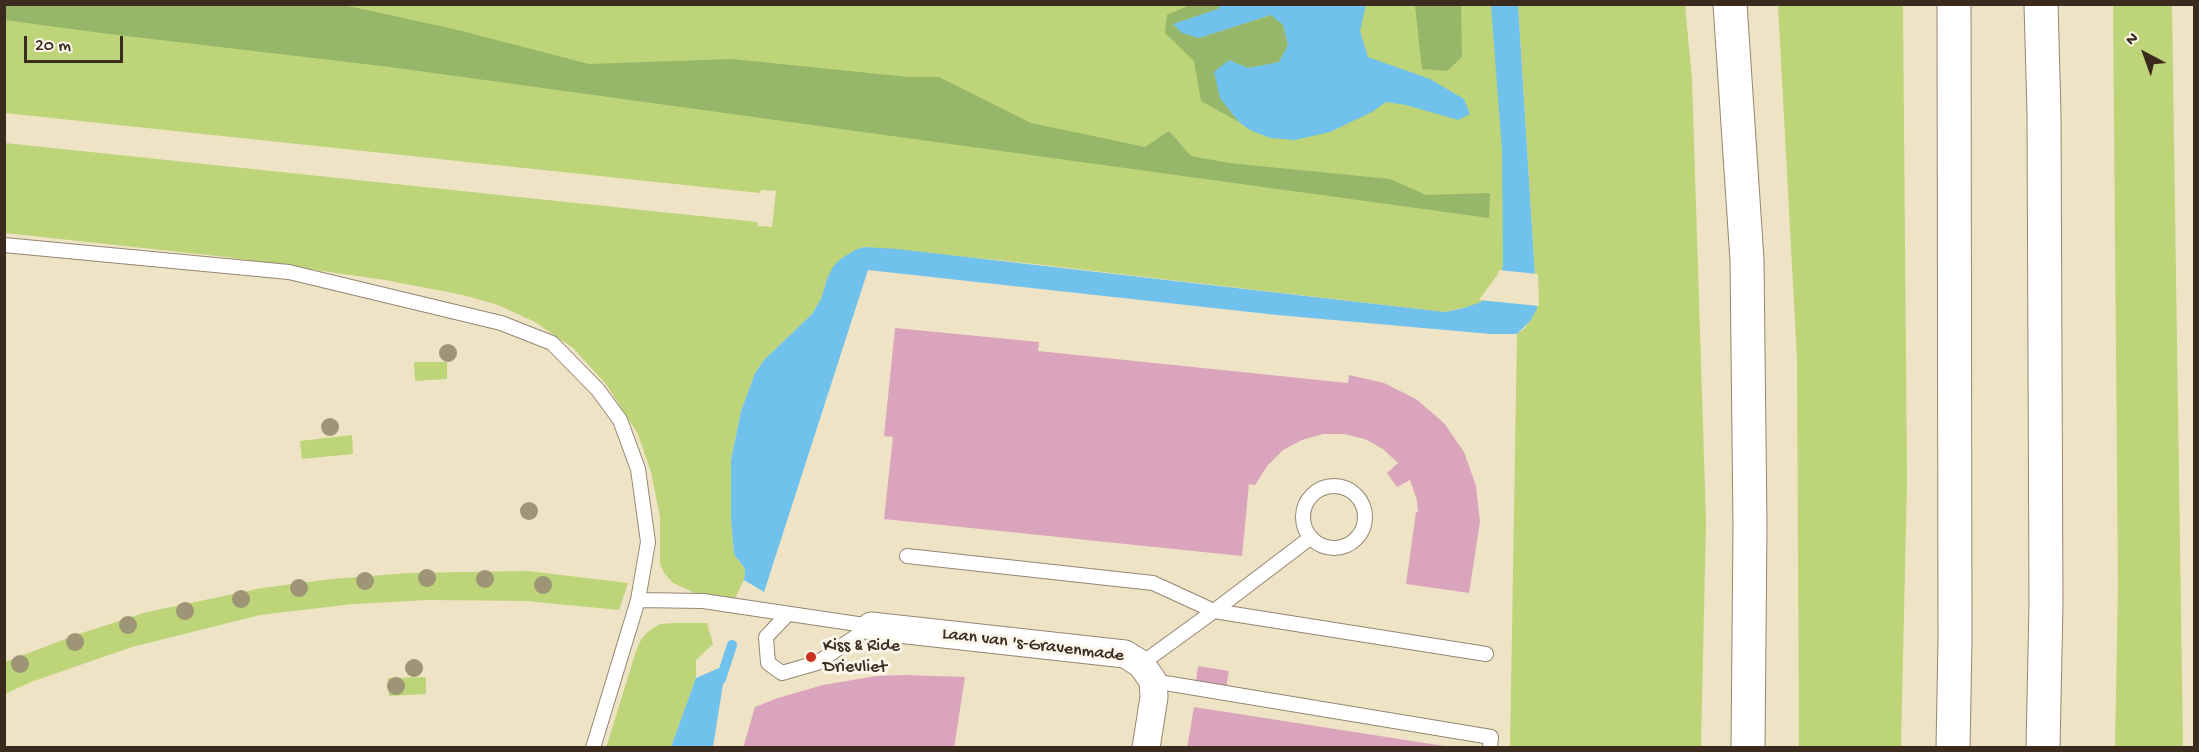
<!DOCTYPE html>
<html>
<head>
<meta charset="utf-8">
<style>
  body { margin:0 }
  #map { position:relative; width:2199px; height:752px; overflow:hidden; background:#efe3c5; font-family:"Gochi Hand",sans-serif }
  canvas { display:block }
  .frame { position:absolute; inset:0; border:6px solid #3b2a1e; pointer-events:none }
  .north { position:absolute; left:2115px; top:24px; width:60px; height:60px; -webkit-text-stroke:4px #fbf7ec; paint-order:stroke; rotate:319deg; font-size:16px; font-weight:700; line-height:24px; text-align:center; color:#3b2a1e }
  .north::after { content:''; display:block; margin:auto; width:21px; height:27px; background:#3b2a1e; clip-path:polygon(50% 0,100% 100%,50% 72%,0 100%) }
  .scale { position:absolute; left:24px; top:36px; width:99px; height:27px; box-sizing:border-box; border:3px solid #3b2a1e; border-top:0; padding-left:8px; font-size:18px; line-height:21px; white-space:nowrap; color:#3b2a1e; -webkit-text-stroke:4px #fbf7ec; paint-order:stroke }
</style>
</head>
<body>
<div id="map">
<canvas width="2199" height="752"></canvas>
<div class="frame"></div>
<div class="north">N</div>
<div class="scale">20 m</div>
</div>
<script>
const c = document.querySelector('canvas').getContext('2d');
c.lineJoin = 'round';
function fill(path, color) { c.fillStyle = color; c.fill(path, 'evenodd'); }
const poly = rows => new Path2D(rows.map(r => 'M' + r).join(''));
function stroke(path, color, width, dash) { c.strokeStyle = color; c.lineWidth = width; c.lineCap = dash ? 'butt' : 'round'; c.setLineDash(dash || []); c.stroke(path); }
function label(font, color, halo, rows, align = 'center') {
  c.font = font + ' "Gochi Hand",sans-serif'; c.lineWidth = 6; c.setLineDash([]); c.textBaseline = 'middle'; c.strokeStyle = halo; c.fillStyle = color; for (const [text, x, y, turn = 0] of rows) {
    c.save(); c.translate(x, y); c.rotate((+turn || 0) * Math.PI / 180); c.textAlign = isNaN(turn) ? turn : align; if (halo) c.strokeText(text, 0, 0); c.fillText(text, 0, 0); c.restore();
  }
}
fill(poly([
  [5,5,1503,5,1503,263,1501,275,1481,303,1464,308,1445,312,1017,262,864,247,827,279,821,299,812,314,764,360,755,373,741,411,731,460,731,520,734,554,745,570,744,580,735,598,699,595,673,583,664,573,660,564,660,517,651,472,638,434,606,384,573,348,535,322,498,305,463,295,385,280,226,257,5,233,5,143,757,222,758,226,772,227,776,191,761,190,760,193,5,113],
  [1518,5,1685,5,1692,79,1706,521,1701,747,1510,748,1517,334,1525,328,1537,308],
  [1778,5,1903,5,1907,481,1901,747,1799,747,1797,359],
  [2113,5,2172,5,2183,747,2115,747,2118,584],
  [414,362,447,362,447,379,415,381],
  [352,435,353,454,302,459,300,441],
  [528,571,628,583,619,610,526,601,428,600,353,604,260,615,132,647,31,682,5,694,5,662,79,634,147,612,262,588,332,579,409,573],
  [674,623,707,623,713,644,696,660,696,678,671,747,606,748,637,648,642,638,650,630,660,624],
  [426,677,426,694,389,696,388,678]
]), '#bdd479');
fill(poly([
  [5,4,343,5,454,29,589,64,732,59,908,77,939,77,1031,123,1145,147,1169,131,1191,156,1229,163,1390,179,1426,195,1490,193,1489,218,390,67,101,33,5,20],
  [1190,5,1220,5,1218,9,1173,24,1199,38,1272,15,1283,25,1288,45,1279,62,1248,68,1229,60,1220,98,1239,122,1201,101,1194,61,1165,33,1167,15],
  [1415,5,1461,5,1462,57,1447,71,1422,69]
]), '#96b669');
fill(poly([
  [1220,5,1366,5,1360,31,1368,57,1430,79,1464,99,1470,114,1458,120,1406,105,1386,102,1372,112,1330,132,1295,140,1270,138,1250,130,1239,122,1220,98,1214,72,1229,60,1248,68,1279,62,1288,45,1283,25,1271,15,1199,38,1182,33,1173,24,1218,9],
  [1491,5,1518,5,1537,308,1531,320,1517,334,1491,334,1277,315,868,270,764,592,744,580,745,569,734,554,731,520,731,460,741,411,755,373,764,360,812,314,821,299,827,279,833,267,839,260,855,250,864,247,897,249,1445,312,1464,308,1481,302,1501,275,1503,263,1502,150],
  [726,665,713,747,671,747,696,678]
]), '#70c1eb');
fill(poly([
  [1499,270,1538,274,1539,306,1479,300,1498,274]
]), '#efe3c5');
stroke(poly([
  [721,679,732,645]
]), '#70c1eb', 10);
fill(poly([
  [895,328,1039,342,1038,351,1348,383,1349,375,1384,383,1416,399,1444,423,1464,452,1476,486,1480,522,1469,593,1406,584,1416,512,1418,512,1417,500,1410,480,1397,487,1387,473,1398,463,1383,449,1365,439,1344,434,1323,434,1302,440,1283,450,1268,465,1255,485,1249,484,1242,556,884,519,893,437,884,436],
  [1198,666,1229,671,1226,687,1196,682],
  [905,675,965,677,954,748,743,748,755,707,778,698,823,685,876,676],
  [1194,707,1444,746,1444,748,1187,748]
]), '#daa4bc');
const service = poly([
  [4,245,289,272,501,323,552,343,598,390,620,420,638,469,648,542,638,600,593,748],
  '1303 517a31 31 0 1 1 62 0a31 31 0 1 1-62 0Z',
  [907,556,1153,583,1214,611,1486,654],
  [638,600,703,601,871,626],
  [787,615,766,637,768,663,782,673,817,663,871,626],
  [1141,664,1214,611,1310,538],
  [1153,681,1491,737,1490,748]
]);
const minor = poly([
  [871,626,1125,654,1141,664,1153,681,1154,697,1146,748]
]);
const motorway = poly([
  [1730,4,1747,260,1750,526,1748,748],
  [2041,4,2044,114,2046,604,2043,748],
  [1953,748,1955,640,1954,4]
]);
stroke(service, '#958672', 16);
stroke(minor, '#958672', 29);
stroke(motorway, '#958672', 35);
stroke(service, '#fff', 14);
stroke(minor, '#fff', 27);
stroke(motorway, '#fff', 33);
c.fillStyle = '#9e9476';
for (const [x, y] of [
  [448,353],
  [330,427],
  [529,511],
  [427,578],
  [485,579],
  [365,581],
  [543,585],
  [299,588],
  [241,599],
  [185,611],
  [128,625],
  [75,642],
  [20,664],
  [414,668],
  [396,686]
]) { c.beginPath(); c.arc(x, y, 9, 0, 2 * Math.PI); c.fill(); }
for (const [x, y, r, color] of [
  [811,657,6,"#c8321e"]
]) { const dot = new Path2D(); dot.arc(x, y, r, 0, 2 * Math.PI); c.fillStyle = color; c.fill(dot); stroke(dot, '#fbf7ec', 2); }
label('18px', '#3b2a1e', '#fbf7ec', [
  ["Laan van 's-Gravenmade",1033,646,7]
]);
label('18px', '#3b2a1e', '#fbf7ec', [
  ["Kiss & Ride",823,647],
  ["Drievliet",823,668]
], 'left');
</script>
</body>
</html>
